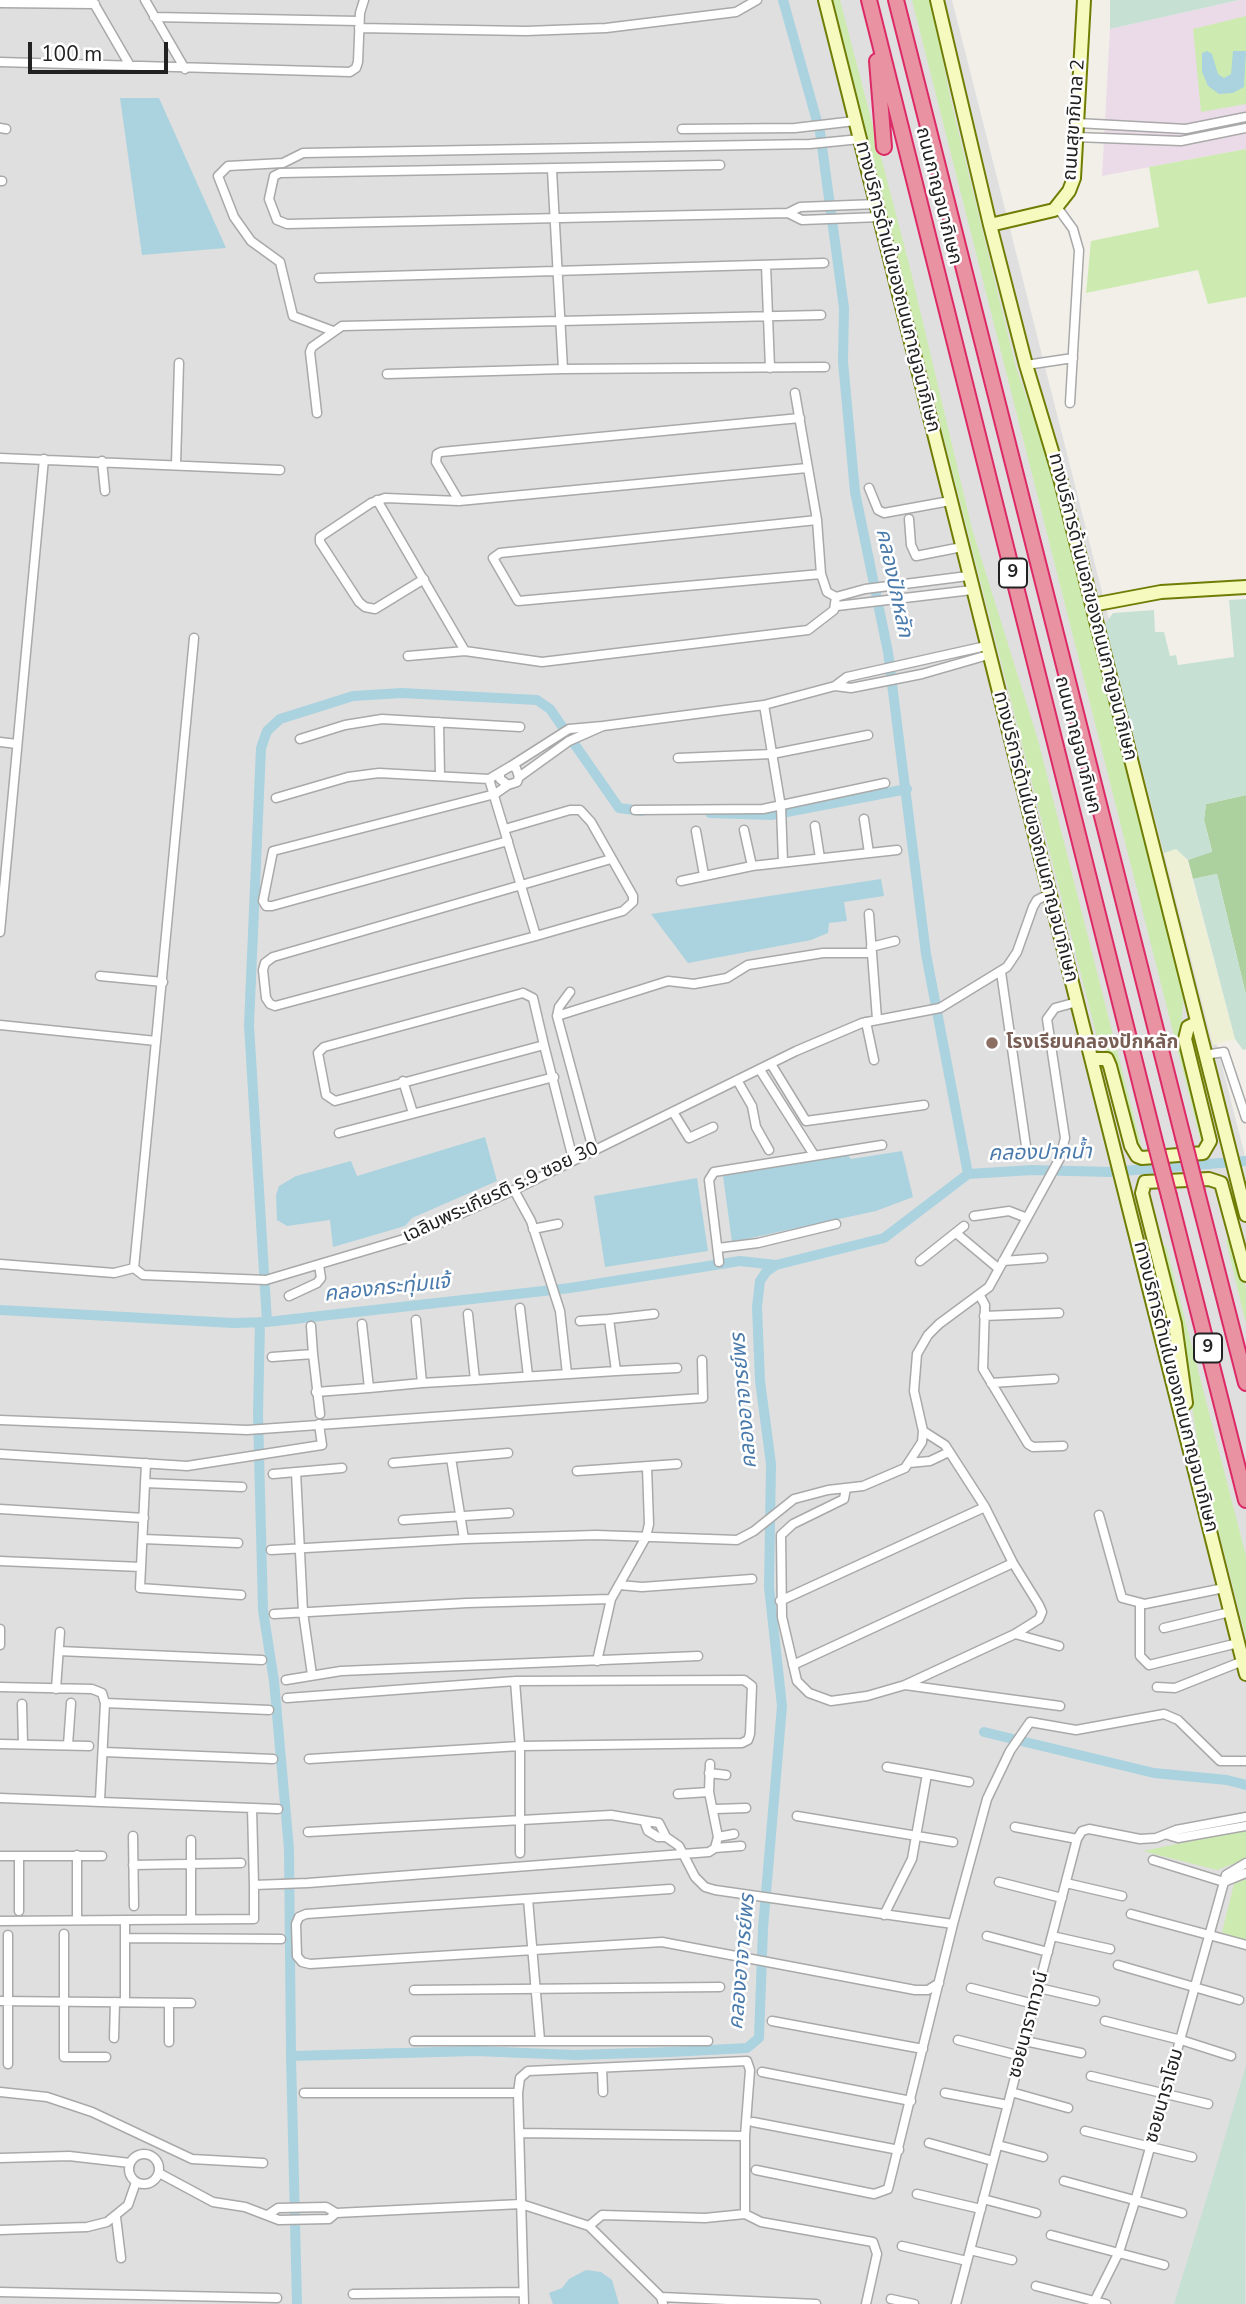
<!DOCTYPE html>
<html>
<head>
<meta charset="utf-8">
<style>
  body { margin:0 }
  #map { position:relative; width:1246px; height:2304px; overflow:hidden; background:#f2efe9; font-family:"Nunito Sans",sans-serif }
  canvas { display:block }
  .scale { position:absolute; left:28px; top:42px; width:140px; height:32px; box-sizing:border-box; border:4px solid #222; border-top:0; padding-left:9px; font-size:21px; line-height:24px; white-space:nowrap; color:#222; -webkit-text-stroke:5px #fff; paint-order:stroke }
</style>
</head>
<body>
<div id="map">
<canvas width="1246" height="2304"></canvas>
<div class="scale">100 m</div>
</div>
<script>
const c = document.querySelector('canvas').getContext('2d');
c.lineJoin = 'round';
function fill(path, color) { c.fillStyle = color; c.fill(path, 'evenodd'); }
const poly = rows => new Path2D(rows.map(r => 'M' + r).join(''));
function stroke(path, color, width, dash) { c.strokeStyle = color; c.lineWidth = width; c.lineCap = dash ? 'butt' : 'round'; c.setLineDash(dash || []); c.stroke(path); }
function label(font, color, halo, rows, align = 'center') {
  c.font = font + ' "Nunito Sans","Noto Sans Thai",sans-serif'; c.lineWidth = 5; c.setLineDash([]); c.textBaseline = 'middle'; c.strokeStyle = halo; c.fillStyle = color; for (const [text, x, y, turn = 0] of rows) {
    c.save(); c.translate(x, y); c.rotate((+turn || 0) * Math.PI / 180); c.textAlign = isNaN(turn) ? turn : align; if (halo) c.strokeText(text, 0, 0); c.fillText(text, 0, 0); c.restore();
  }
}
fill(poly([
  [0,0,952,0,1246,1160,1246,2304,0,2304]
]), '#e0dfdf');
fill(poly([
  [1239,0,1246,0,1246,149,1102,176,1110,29]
]), '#ebdbe8');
fill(poly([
  [1176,849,1187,860,1235,1039,1213,1045,1164,853]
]), '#eef0d5');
fill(poly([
  [832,0,840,0,910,268,972,529,1038,740,1142,1149,1138,1149,1114,1066,1097,1037],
  [912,0,931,0,951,102,1016,368,1045,450,1184,996,1180,1034,1206,1138,1202,1146],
  [1246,16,1246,104,1201,112,1193,29],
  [1246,149,1246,297,1208,304,1198,270,1086,293,1091,241,1159,227,1149,167],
  [1233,1239,1246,1290,1246,1324,1226,1240],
  [1166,1246,1246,1556,1246,1637,1200,1459,1183,1348,1159,1247],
  [1246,1830,1246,1859,1217,1870,1143,1851],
  [1246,1879,1246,1942,1222,1932,1234,1884]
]), '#cdebb0');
fill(poly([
  [1246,795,1246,995,1217,874,1193,879,1188,860,1212,851,1204,820,1206,804]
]), '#add19e');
fill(poly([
  [1110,0,1239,0,1110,29],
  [1246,599,1246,795,1206,804,1204,820,1212,852,1188,860,1176,849,1164,853,1105,624,1113,613,1154,610,1155,632,1164,632,1170,656,1176,655,1178,665,1234,657,1229,600],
  [1217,874,1246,995,1246,1049,1243,1050,1235,1039,1193,879],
  [1246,2065,1245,2304,1174,2304,1214,2174]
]), '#c6e0d4');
fill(poly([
  [1207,51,1212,54,1218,74,1224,78,1231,74,1233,51,1246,51,1244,87,1233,93,1219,94,1208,86,1202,72,1202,53],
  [120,98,159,98,226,248,142,255],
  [881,879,884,896,844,902,847,921,829,923,828,933,811,940,688,963,651,914],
  [485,1137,497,1181,412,1218,405,1226,333,1247,330,1220,287,1226,277,1220,276,1195,279,1186,296,1176,351,1161,357,1176],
  [902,1151,913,1197,876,1211,732,1242,723,1176,847,1154,851,1159],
  [697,1178,708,1251,605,1267,594,1196],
  [586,2270,601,2272,612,2280,619,2304,553,2304,549,2293,562,2288,569,2279]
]), '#aad3df');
stroke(poly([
  [783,0,820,132,844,308,843,362,855,492,888,652,926,954,968,1174],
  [710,813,771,815,907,789],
  [0,1310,233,1323,267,1322,570,1288,740,1261,776,1265],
  [260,1322,258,1415,263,1610,274,1681,289,1849,291,2056],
  [267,1322,249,1025,261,748,267,731,280,719,353,696,402,693,537,700,550,709,619,808,642,811],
  [984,1732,1154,1773,1227,1780,1246,1785],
  [297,2304,291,2056,475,2051,575,2055,671,2052,747,2048,759,2038,763,1928,782,1706,769,1587,771,1464,760,1381,757,1307,760,1281,766,1272,776,1265,884,1238,968,1174,1032,1170,1110,1172,1246,1161]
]), '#aad3df', 10);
const street = poly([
  [92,0,129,64],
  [145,0,185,69],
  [0,3,95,4],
  [154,17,359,21],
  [359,28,526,31,606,28,736,12,757,0],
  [0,62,350,72,356,68,358,62,360,13,364,0],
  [1077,123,1186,129,1246,117],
  [0,128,6,129],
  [682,129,795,128,855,121],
  [1076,137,1181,141,1246,128],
  [720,165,280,173,274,176,269,199,277,220,287,224,788,213,800,207,877,204],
  [552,170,563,369,825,367],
  [0,181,2,181],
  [1057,207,1073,229,1079,250,1070,403],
  [788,213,802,220,880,217],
  [766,265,770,368],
  [319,278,824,263],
  [333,331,293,316,280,262,251,241,234,217,218,176,228,166,283,163,303,153,810,144,860,139],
  [1026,365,1073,358],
  [387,374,563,369],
  [795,393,817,520,821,574,827,592,836,597,865,589,968,576],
  [317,413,310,352,312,347,342,326,821,315],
  [0,458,280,470],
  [102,461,105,491],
  [176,464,179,363],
  [869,488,878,510,884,513,950,501],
  [377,500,465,651,542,662,808,630,834,610,836,597],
  [459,501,436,462,437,454,441,452,800,418],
  [909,519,911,545,916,556,962,547],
  [817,520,500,553,493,558,518,601,821,574],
  [424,579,375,609,365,607,359,602,320,542,320,537,371,503,385,498,459,501,807,468],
  [837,606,972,590],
  [408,656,465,651],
  [835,686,851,688,922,674,988,655],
  [764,705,781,807,783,862],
  [439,722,440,776],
  [603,726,764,705,835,686,847,677,986,646],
  [300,739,345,725,382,719,520,727],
  [0,742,17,744],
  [678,758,772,754,868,735],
  [511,766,569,729,603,726,569,741,519,777],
  [489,779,511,766,516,768,519,777,517,782,508,785,500,779,500,774],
  [508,785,495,794,273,851,263,901,266,906,272,906,508,841],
  [276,798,348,777,379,773,489,779,536,936],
  [635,810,763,809,885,783],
  [864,819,869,853],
  [815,826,820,858],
  [505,829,570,810,580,810,591,822,633,896,633,902,623,911,536,936,275,1006,270,1004,266,998,263,970,265,963,273,957,611,859],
  [744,830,752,866],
  [696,831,704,875],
  [681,881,752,866,897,850],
  [869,914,877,1019],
  [0,932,44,459],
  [871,947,895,941],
  [1001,972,1026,1146],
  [100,976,163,982],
  [570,992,559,1007,557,1016,593,1149],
  [523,993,533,998,544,1045,335,1101,326,1095,318,1053,324,1047,523,993],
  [557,1016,668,981,694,984,727,978,748,965,823,953,872,953],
  [866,1022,874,1060],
  [0,1025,156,1041,134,1268,143,1275,266,1280,404,1239,514,1190,796,1051,862,1023,940,1008,1007,967,1017,952,1033,907,1037,900,1051,893],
  [156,1041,194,638],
  [544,1045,573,1159],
  [1204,1055,1224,1052,1246,1118],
  [771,1064,806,1121,924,1105],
  [760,1070,814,1155],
  [737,1080,752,1106,756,1127,769,1150],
  [403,1081,413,1113],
  [673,1112,689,1138,713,1127],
  [339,1133,554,1077],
  [514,1190,531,1221,560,1311,567,1374],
  [974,1216,1009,1211,1027,1218],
  [533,1229,558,1224],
  [956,1233,999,1269],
  [718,1248,758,1243,836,1224],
  [920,1261,964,1226],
  [1003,1261,1043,1258],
  [719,1262,709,1180,714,1172,882,1145],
  [0,1264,114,1273,134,1268],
  [289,1296,317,1283,321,1278,319,1265],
  [980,1296,985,1305,983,1369,1028,1444,1033,1447,1063,1446],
  [520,1308,528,1376],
  [984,1316,1059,1313],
  [609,1319,654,1314],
  [313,1354,320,1414],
  [272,1357,313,1354,311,1326],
  [616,1371,677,1368],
  [475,1380,616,1371,609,1319,580,1321],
  [422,1383,475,1380,468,1314],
  [991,1383,1054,1379],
  [369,1388,422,1383,416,1320],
  [316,1392,369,1388,362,1324],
  [0,1420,247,1430,703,1398,702,1360],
  [0,1454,187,1466,322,1445,319,1424],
  [146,1463,140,1588,241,1595],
  [393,1463,508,1453],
  [909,1463,930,1461,949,1452],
  [577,1471,677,1464],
  [296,1472,303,1612,312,1675],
  [273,1474,342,1468],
  [145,1483,242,1487],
  [846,1488,844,1499,793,1524,781,1535,782,1617,797,1681,809,1693,831,1701,867,1696,905,1685,1015,1634,1039,1619,1042,1612,1039,1605,1013,1563,985,1507,945,1445,923,1431],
  [0,1509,144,1518],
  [1099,1515,1122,1598,1145,1604,1224,1588],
  [403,1520,509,1513],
  [143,1539,238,1543],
  [464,1539,596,1535,737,1540,754,1531,794,1499,828,1490,863,1486,905,1468,922,1442,923,1431,914,1391,917,1354,928,1335,939,1324,989,1287,1060,1158,1065,1138,1047,1019,1055,1008,1077,1002],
  [271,1550,464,1539,451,1458],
  [0,1561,141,1567],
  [619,1585,642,1587,752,1579],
  [780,1601,985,1507],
  [1140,1604,1140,1656,1149,1665,1238,1643],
  [274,1614,467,1603,611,1599],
  [1164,1628,1230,1612],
  [1015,1634,1059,1646],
  [0,1645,0,1629],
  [59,1651,262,1660],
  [597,1661,611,1599,646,1537,649,1524,647,1467],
  [793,1665,1013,1563],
  [286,1680,341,1671,698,1656],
  [515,1681,520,1746,520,1853],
  [905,1685,1060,1706],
  [0,1687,92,1689,102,1693,105,1703,100,1800],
  [1157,1687,1175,1688,1243,1661],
  [56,1689,60,1632],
  [287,1698,515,1681,744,1680,752,1686,750,1734,748,1740,742,1743,520,1746,309,1759],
  [105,1703,269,1710],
  [22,1704,23,1744],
  [0,1744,89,1746],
  [68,1745,71,1703],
  [104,1752,273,1759],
  [709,1773,726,1775],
  [927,1774,969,1782],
  [678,1794,709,1792],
  [0,1798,278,1809],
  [252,1808,254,1885],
  [715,1809,746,1808],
  [797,1816,953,1842],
  [645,1823,648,1831,658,1837,666,1837,679,1846,695,1877,705,1887,715,1890,953,1924,987,1799,1010,1751,1030,1722,1076,1730,1164,1714,1178,1720,1220,1761,1246,1761],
  [1015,1827,1077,1839],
  [308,1832,611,1815,659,1823,666,1837],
  [1168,1835,1178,1838,1246,1826],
  [133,1836,134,1906],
  [718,1837,734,1834],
  [191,1840,191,1919],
  [715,1848,741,1846],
  [77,1855,77,1920],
  [0,1856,102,1856],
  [19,1856,19,1911],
  [1153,1860,1224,1882],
  [133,1865,241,1863],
  [999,1882,1062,1898],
  [1224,1882,1246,1873],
  [1066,1883,1122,1896],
  [670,1889,306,1914,299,1917,296,1924,297,1956,302,1962,310,1964,662,1942,915,1990,928,1990,939,1983],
  [528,1899,540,2040],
  [1131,1914,1246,1945],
  [884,1915,912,1859,927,1774,887,1767],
  [0,1921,254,1919,254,1885,308,1883,709,1852,715,1848,718,1837,709,1792,710,1764],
  [64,1934,64,2057,106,2057],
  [987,1936,1048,1952],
  [1052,1936,1110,1949],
  [125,1938,281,1939],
  [1118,1965,1239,2000],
  [971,1988,1034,2004],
  [1039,1988,1095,2001],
  [414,1990,720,1987],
  [0,2001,191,2003],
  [125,2002,125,1920],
  [169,2003,169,2042],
  [772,2021,923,2049],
  [1105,2021,1181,2040,1231,2056],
  [114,2038,115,2002],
  [958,2040,1021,2056],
  [414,2041,708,2041],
  [1025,2041,1081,2053],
  [8,2064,8,1935],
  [602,2068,603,2092],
  [762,2072,911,2101],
  [1091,2076,1208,2104],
  [0,2092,47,2097,92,2112,192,2159,263,2163],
  [1011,2092,1068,2108],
  [304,2093,518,2093],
  [945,2093,1008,2105],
  [753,2122,899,2150],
  [1085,2131,1192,2157],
  [520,2133,745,2136],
  [929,2143,993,2161],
  [998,2145,1043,2157],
  '129 2169a15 15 0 1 1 30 0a15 15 0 1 1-30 0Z',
  [0,2158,69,2156,130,2163],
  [756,2170,874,2194,888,2189,953,1924],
  [159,2173,213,2202,245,2207,279,2220,329,2219,336,2213],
  [1064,2181,1182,2213],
  [917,2194,981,2209],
  [983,2199,1036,2213],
  [269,2214,278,2208,326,2207,336,2213,521,2204,589,2226,661,2297,663,2304],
  [116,2217,121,2258],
  [589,2226,602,2215,705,2218,745,2214,761,2222,873,2242,877,2254,866,2304],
  [0,2230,87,2227,107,2222,128,2205,136,2182],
  [1051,2235,1164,2265],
  [902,2246,967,2261],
  [970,2250,1012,2260],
  [1036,2286,1106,2304],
  [0,2292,277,2298],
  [353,2294,523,2292],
  [661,2297,816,2304],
  [891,2299,914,2304],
  [524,2304,518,2093,520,2078,528,2071,747,2061,750,2070,745,2136,745,2214],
  [956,2304,1077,1839,1082,1831,1089,1829,1140,1839,1156,1838,1176,1830,1246,1817],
  [1093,2304,1119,2252,1136,2198,1226,1875,1246,1863]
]);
const secondary = poly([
  [825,0,1246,1674],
  [937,0,990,225,1026,365,1060,478,1246,1215],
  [990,225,1054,210,1069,191,1074,178,1084,0],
  [1092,605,1161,592,1246,587],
  [1092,1059,1107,1059,1110,1066,1131,1146,1137,1156,1142,1158,1203,1153,1210,1141,1185,1039,1188,1027,1196,1023],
  [1186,1403,1175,1324,1142,1193,1145,1182,1209,1179,1221,1183,1246,1275]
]);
const highway = poly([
  [869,0,1156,1146],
  [896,0,1183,1137],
  [877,61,884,147],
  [1197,1192,1246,1383],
  [1169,1196,1246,1500]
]);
stroke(street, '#a9a9a9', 11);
stroke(secondary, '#707d05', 16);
stroke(highway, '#dc2a67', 18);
stroke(street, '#fff', 8);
stroke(secondary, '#f7fabf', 12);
stroke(highway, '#e892a2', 14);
const highwayBridge = poly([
  [1183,1137,1197,1192],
  [1156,1146,1169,1196]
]);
stroke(highwayBridge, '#dc2a67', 18, []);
stroke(highwayBridge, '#e892a2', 14);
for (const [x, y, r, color] of [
  [992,1043,7,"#8d6e63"]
]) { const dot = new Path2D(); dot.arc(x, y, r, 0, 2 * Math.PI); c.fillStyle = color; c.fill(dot); stroke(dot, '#fff', 2.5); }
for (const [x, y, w] of [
  [1013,573,28],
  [1208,1348,28]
]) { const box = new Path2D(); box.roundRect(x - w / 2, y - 14.5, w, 29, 5); c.fillStyle = '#fff'; c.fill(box); stroke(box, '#222', 2); }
label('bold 18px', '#222', null, [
  ["9",1013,573],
  ["9",1208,1348]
]);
label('19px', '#222', '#fff', [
  ["ถนนสุขาภิบาล 2",1075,120,-86],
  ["ถนนกาญจนาภิเษก",938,196,76],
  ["ทางบริการด้านในของถนนกาญจนาภิเษก",897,287,76],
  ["ทางบริการด้านนอกของถนนกาญจนาภิเษก",1092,607,76],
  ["ถนนกาญจนาภิเษก",1077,745,76],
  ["ทางบริการด้านในของถนนกาญจนาภิเษก",1035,837,76],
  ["เฉลิมพระเกียรติ ร.9 ซอย 30",501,1193,-25],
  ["ทางบริการด้านในของถนนกาญจนาภิเษก",1175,1387,76],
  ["ซอยนาราทาวน์",1029,2025,-75],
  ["ซอยนาราโฮม",1165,2096,-74]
]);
label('bold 19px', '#785e54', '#fff', [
  ["โรงเรียนคลองปักหลัก",1006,1043]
], 'left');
label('italic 21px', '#4a7aab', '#fff', [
  ["คลองปักหลัก",893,583,78],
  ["คลองปากน้ำ",1040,1154,-1],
  ["คลองกระทุ่มแจ้",387,1289,-6],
  ["คลองอาจารย์พร",745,1401,-95],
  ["คลองอาจารย์พร",743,1962,-85]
]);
</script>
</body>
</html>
